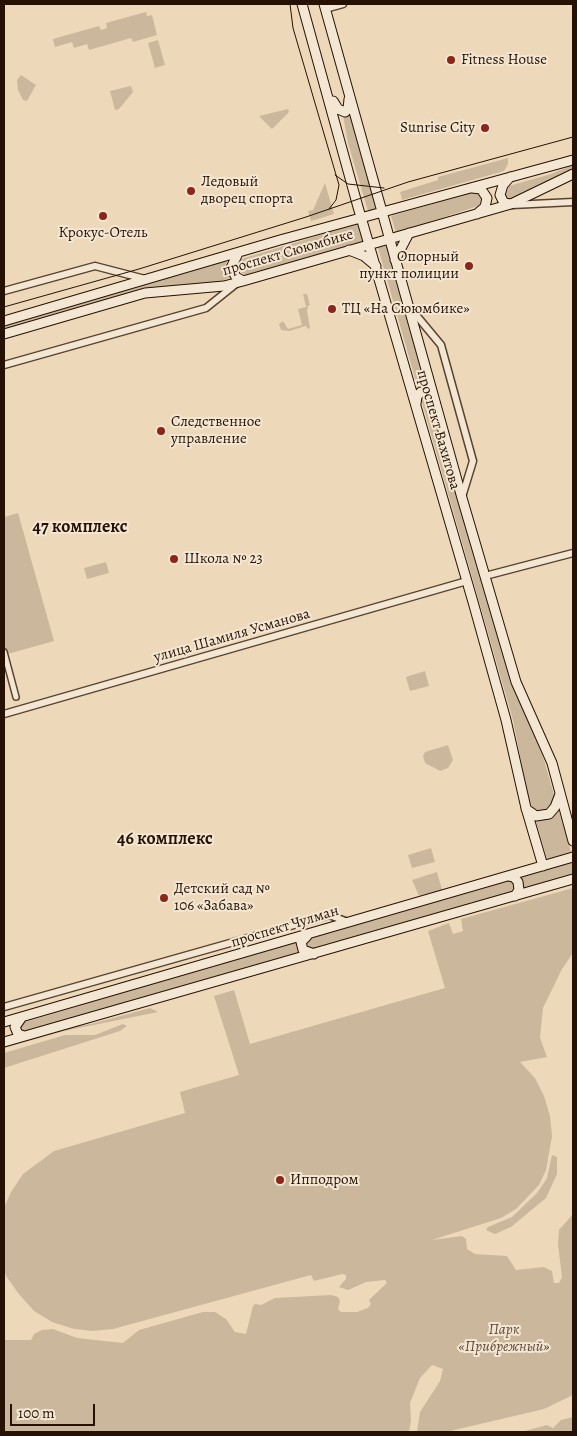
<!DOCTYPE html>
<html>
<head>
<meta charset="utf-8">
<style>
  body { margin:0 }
  #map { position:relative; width:577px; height:1436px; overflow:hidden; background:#edd9ba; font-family:Alegreya,serif }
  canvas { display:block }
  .frame { position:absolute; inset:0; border:5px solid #271102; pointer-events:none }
  .scale { position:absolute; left:10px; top:1404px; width:85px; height:22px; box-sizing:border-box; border:2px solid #271102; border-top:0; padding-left:6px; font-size:15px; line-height:18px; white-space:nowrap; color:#271102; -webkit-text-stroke:4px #f3e6d2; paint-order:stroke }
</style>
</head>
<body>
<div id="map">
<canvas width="577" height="1436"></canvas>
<div class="frame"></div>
<div class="scale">100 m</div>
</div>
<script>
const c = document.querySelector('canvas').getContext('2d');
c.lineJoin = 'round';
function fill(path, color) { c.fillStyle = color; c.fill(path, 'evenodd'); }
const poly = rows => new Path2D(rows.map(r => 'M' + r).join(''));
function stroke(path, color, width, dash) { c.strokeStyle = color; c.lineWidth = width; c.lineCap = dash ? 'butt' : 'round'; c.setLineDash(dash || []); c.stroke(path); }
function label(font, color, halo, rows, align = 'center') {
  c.font = font + ' Alegreya,serif'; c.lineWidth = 4; c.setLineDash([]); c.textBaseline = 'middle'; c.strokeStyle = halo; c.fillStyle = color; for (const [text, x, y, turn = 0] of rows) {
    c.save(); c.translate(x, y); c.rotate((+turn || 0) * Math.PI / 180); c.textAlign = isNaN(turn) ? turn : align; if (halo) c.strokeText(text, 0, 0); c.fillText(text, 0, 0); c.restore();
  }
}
fill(poly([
  [146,12,147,16,152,15,157,35,133,42,131,38,89,50,87,44,74,48,72,42,55,47,53,39,99,26,101,30,107,28,106,23],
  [158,40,165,65,155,68,148,43],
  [21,75,36,85,27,101,23,100,18,90,17,80],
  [131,86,133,92,119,109,115,110,110,91],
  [288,109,289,112,272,129,259,116],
  [350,112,378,208,368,211,348,143,343,115],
  [508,158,508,164,504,171,402,200,400,192,438,180,438,177],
  [573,165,573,169,531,193,509,200,505,196,509,186,551,174],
  [325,183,334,214,311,221,308,211,313,210],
  [478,191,483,198,478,206,396,233,391,216],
  [360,223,365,241,245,275,237,269,241,259],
  [388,245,429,389,419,392,378,248],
  [226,261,232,277,218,282,141,290,4,330,4,326],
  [303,294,307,294,310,305,308,306,307,311,310,328,308,329,306,326,289,331,281,330,279,324,283,321,288,329,302,325,298,309,306,307],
  [424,396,428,398,438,432,447,452,513,684,544,760,555,798,547,811,534,811,528,797,513,720,421,399],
  [18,513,54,641,4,655,4,517],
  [106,562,109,573,87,579,84,568],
  [425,671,429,686,410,691,406,677],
  [448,745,453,760,448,768,440,771,425,763,423,756,425,752],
  [559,811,571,852,547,859,535,818,543,820,554,816],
  [431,848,435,862,412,868,408,855],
  [573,862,573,875,522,888,520,878],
  [437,872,442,890,419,896,412,880],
  [512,880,516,887,514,891,309,951,306,950,305,940,308,939],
  [573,888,573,953,562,969,543,1008,540,1038,547,1057,520,1062,535,1078,544,1096,550,1116,552,1136,546,1170,539,1185,516,1209,501,1218,432,1240,462,1236,466,1239,467,1249,475,1254,507,1256,516,1270,544,1267,552,1271,554,1283,559,1283,562,1277,558,1244,559,1230,573,1214,573,1395,544,1409,446,1432,417,1432,420,1412,440,1381,443,1369,432,1365,420,1378,410,1403,411,1421,409,1432,4,1432,4,1340,31,1340,34,1334,42,1330,53,1329,77,1338,123,1343,139,1330,203,1312,215,1312,226,1319,235,1332,246,1334,253,1306,255,1304,261,1305,275,1298,331,1295,338,1297,340,1301,338,1309,341,1312,357,1312,368,1308,371,1304,369,1300,387,1283,385,1280,366,1282,348,1290,339,1287,346,1279,346,1275,342,1274,314,1281,311,1275,113,1329,92,1331,74,1329,52,1322,34,1311,18,1293,6,1276,4,1268,4,1208,11,1192,23,1174,54,1151,185,1113,180,1092,239,1075,214,996,234,990,250,1044,445,988,428,931,449,923,453,934,463,931,461,919],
  [299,941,297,948,303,954,26,1033,20,1031,20,1024,22,1023,79,1006,100,998],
  [150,1008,158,1012,64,1031,4,1048,4,1046,64,1028,91,1024],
  [123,1024,127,1026,120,1031,4,1068,4,1053,65,1035,95,1035],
  [552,1155,557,1157,557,1174,546,1198,511,1227,495,1234,486,1230,488,1227,512,1217,537,1193,547,1178],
  [573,1417,573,1432,521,1432,547,1425,553,1428,561,1420]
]), '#cbb79b');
const pedestrian = poly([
  [4,652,16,697]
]);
const minor = poly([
  [325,9,343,4],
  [512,205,573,202],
  [4,291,95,266,145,279],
  [411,309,441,345,473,461,462,497],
  [4,365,206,308,236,284],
  [485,576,573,553],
  [4,714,467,581],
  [4,1007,329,915,348,922]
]);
const secondary = poly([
  [302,4,358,207,473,602,506,720,526,808,543,866],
  [324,4,462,498,516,682,552,763,573,841],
  [333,101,338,109,345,112,348,109,349,99],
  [510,177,503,185,500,195,504,203,511,204],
  [472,188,481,189,487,198,485,207,477,214],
  [349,250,364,256,376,266],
  [238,253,231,268,236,277,243,281],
  [395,260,409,233],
  [4,321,280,240,573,160],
  [4,334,145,293,224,286,243,281,511,204,573,174],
  [416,404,417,396,421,392,428,392,434,398],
  [526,809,536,816,549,814,555,807,560,794],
  [509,876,514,877,518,882,519,890,515,896],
  [307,936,301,942,303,950,314,954],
  [22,1017,15,1027,18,1034,24,1036],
  [4,1022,573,857],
  [4,1042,573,879]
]);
stroke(pedestrian, '#584330', 8);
stroke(minor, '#584330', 9);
stroke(secondary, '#271102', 11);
stroke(pedestrian, '#f3e6d2', 5);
stroke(minor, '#f3e6d2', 6);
stroke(secondary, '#f3e6d2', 9);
stroke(poly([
  [290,4,293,28,339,185,336,200,329,209],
  [335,175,348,184,384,188],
  [4,307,139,269,306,217,408,182,573,137]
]), '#271102', 1);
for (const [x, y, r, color] of [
  [451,60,5,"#8f2418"],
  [485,128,5,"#8f2418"],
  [191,191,5,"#8f2418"],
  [103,216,5,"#8f2418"],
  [469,266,5,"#8f2418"],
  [332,309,5,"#8f2418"],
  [161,431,5,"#8f2418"],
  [174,559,5,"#8f2418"],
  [164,898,5,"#8f2418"],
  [280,1180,5,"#8f2418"]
]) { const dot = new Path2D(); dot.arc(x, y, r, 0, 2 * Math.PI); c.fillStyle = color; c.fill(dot); stroke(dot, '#f3e6d2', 2); }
label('15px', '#271102', '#f3e6d2', [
  ["Fitness House",461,60],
  ["Sunrise City",475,128,"right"],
  ["Ледовый",201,182],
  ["дворец спорта",201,199],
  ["Крокус-Отель",103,233,"center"],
  ["Опорный",459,257,"right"],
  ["пункт полиции",459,274,"right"],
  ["ТЦ «На Сююмбике»",342,309],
  ["Следственное",171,422],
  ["управление",171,439],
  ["Школа № 23",184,559],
  ["Детский сад №",174,889],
  ["106 «Забава»",174,906],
  ["Ипподром",290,1180]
], 'left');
label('15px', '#271102', '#f3e6d2', [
  ["проспект Сююмбике",288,253,-16],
  ["проспект Вахитова",438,430,74],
  ["улица Шамиля Усманова",232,636,-16],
  ["проспект Чулман",285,927,-17]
]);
label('italic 15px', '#604b38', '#f3e6d2', [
  ["Парк",504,1330],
  ["«Прибрежный»",504,1347]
]);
label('bold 18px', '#271102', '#f3e6d2', [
  ["47 комплекс",80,528],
  ["46 комплекс",165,840]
]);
</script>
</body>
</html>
